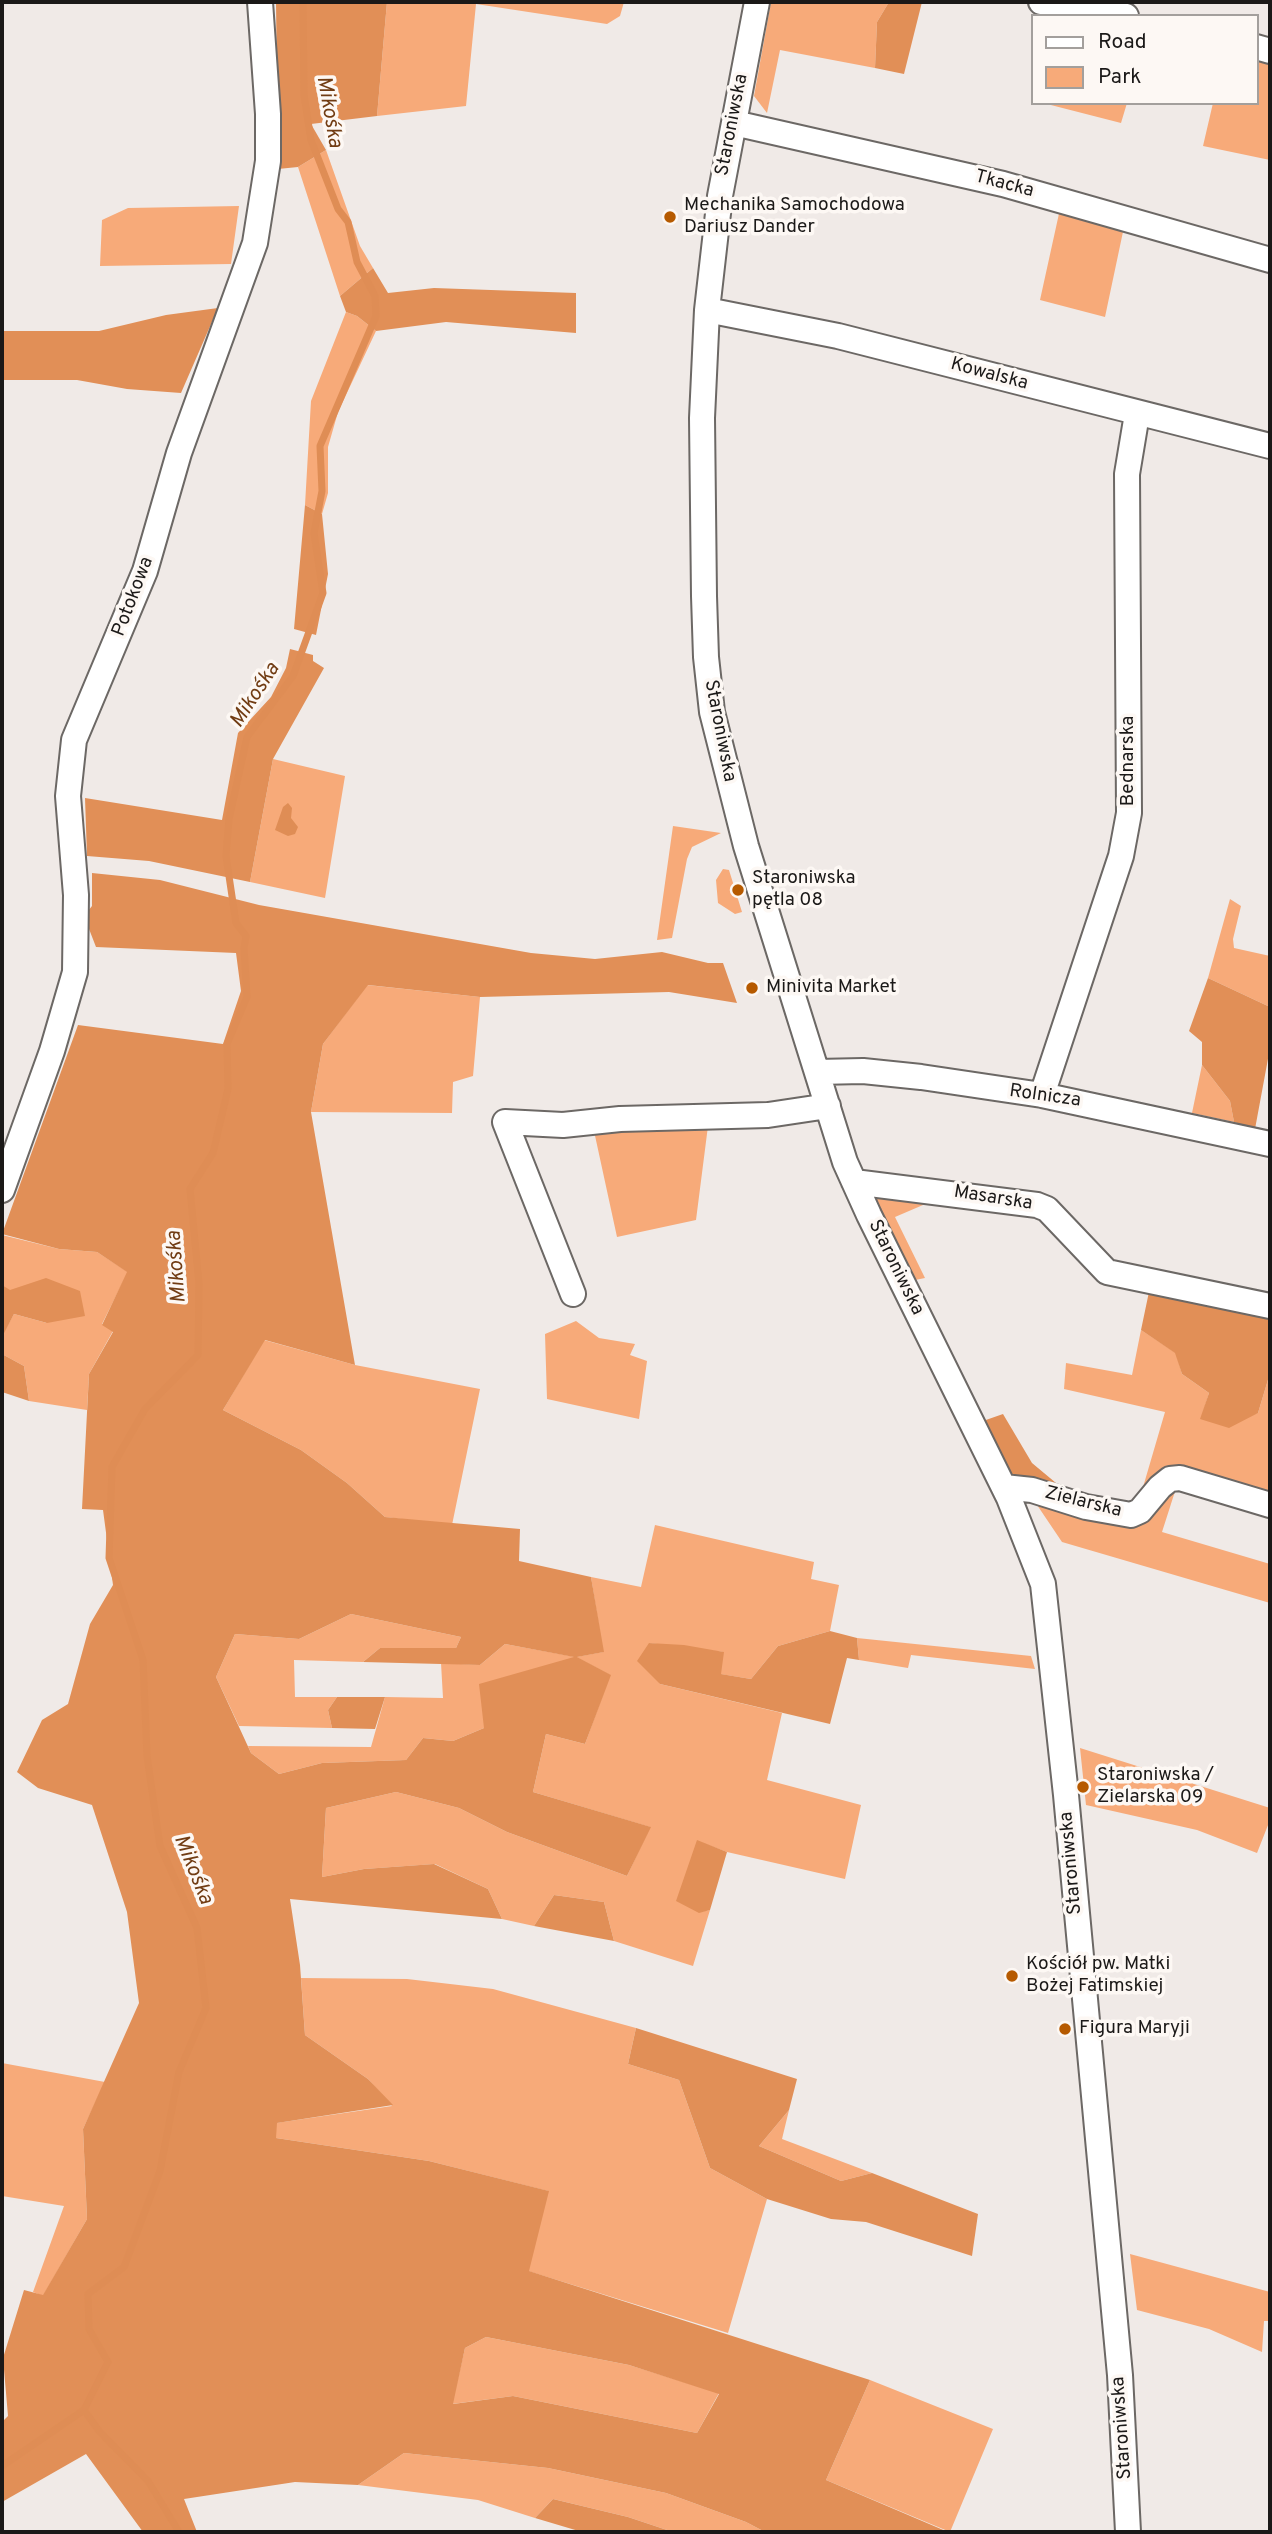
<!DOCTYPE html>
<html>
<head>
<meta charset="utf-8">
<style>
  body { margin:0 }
  #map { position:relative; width:1272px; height:2534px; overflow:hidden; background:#f0eae7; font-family:Overpass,sans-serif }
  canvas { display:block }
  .frame { position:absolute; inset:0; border:4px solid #1b1918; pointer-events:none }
  .legend { position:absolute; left:1031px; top:14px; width:228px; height:91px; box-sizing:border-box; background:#fdf8f4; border:2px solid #a39f9c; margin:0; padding:9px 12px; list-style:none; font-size:21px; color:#1b1918 }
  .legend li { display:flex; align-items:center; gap:14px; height:35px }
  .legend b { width:35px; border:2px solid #a39f9c }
</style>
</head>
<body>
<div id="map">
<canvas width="1272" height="2534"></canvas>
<div class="frame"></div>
<ul class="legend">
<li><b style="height:9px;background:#fff"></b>Road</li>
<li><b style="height:19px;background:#f7aa79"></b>Park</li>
</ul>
</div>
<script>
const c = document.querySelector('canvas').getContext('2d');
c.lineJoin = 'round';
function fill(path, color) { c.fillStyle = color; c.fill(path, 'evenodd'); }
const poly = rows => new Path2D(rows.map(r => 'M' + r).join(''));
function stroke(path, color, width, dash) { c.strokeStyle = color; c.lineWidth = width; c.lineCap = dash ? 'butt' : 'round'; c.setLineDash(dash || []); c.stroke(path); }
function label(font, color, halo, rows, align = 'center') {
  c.font = font + ' Overpass,sans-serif'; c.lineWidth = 7; c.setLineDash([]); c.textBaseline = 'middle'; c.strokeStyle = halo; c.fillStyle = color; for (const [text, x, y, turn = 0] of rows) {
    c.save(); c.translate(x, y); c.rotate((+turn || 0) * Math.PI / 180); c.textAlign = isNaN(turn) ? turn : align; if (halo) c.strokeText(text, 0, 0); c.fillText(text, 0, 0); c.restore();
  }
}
fill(poly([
  [387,2,624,2,620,16,607,24,476,4,466,106,377,116],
  [771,2,889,2,877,22,875,68,780,50,767,113,754,96],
  [1256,61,1270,65,1270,160,1203,146,1213,103,1256,103],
  [1043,103,1127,103,1121,123],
  [326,150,360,246,373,268,340,296,298,167],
  [239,206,231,264,100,266,102,220,128,208],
  [1060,209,1124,227,1105,317,1040,300],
  [346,312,357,316,376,331,338,412,328,447,328,493,322,514,305,505,311,401],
  [273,759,345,776,325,898,250,882],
  [673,826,721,833,692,847,687,859,672,938,657,940],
  [723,869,729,870,742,912,735,914,718,903,716,880],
  [1230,899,1241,906,1233,939,1234,948,1270,956,1270,1007,1208,978],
  [367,985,480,997,473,1076,453,1082,452,1113,311,1112,323,1044],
  [1202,1065,1230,1101,1234,1122,1192,1113],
  [708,1126,696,1220,617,1237,594,1131],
  [873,1194,1029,1208,1038,1218,930,1202,895,1217,925,1278,915,1280],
  [2,1235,59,1249,97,1252,128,1272,102,1324,113,1331,89,1374,87,1410,29,1401,24,1366,2,1354,2,1335,14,1314,47,1323,2,1285],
  [576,1321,599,1338,635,1344,630,1355,647,1361,639,1419,547,1399,545,1334],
  [1141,1330,1176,1353,1182,1374,1209,1393,1201,1419,1258,1413,1270,1373,1270,1495,1180,1471,1141,1494,1165,1412,1064,1389,1066,1363,1132,1375],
  [264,1340,355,1365,480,1389,452,1525,385,1517,347,1483,301,1450,223,1410],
  [1178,1482,1162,1532,1270,1564,1270,1603,1062,1542,1033,1499,1143,1523],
  [655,1525,814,1562,811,1579,839,1585,830,1631,778,1646,751,1679,720,1674,723,1652,649,1643,660,1684,782,1713,767,1780,861,1805,845,1879,727,1852,697,1841,699,1912,710,1910,693,1966,614,1941,604,1902,554,1895,534,1926,502,1919,488,1889,435,1864,364,1869,322,1877,326,1808,396,1792,459,1808,507,1832,627,1876,650,1827,533,1792,546,1734,585,1744,610,1675,576,1657,484,1728,453,1741,423,1738,406,1760,322,1763,279,1774,251,1753,248,1746,371,1747,385,1697,443,1698,441,1663,480,1665,505,1644,576,1657,603,1652,591,1577,641,1587],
  [351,1614,461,1637,456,1648,380,1648,363,1662,294,1660,295,1697,337,1697,328,1710,332,1728,239,1726,216,1677,235,1634,299,1639],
  [857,1638,1031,1656,1035,1669,911,1655,908,1668,859,1660],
  [1080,1748,1270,1808,1270,1820,1257,1853,1197,1830,1086,1805],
  [301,1978,407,1979,493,1989,636,2028,628,2064,679,2080,710,2168,767,2199,728,2333,528,2271,548,2191,429,2161,276,2138,276,2123,392,2106,368,2079,305,2035],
  [2,2063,105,2082,83,2129,87,2219,43,2296,33,2292,64,2206,2,2196],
  [789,2110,782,2139,872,2173,841,2181,759,2146],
  [1130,2254,1270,2292,1270,2321,1264,2321,1262,2352,1209,2329,1137,2310],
  [486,2337,629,2365,719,2393,697,2433,513,2396,452,2404,465,2348],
  [870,2380,993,2429,950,2532,826,2480],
  [404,2453,548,2468,666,2493,746,2522,765,2532,673,2532,628,2517,553,2499,535,2518,478,2500,358,2485]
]), '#f7aa79');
fill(poly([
  [276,2,387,2,377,116,311,124,326,150,298,167,278,169],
  [889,2,922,2,904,74,875,68,877,22],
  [373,268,388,293,434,288,576,293,576,333,446,322,376,331,357,316,346,312,340,296],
  [218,308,181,393,127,389,77,380,2,380,2,331,99,331,166,315],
  [305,505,322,514,328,574,316,635,294,629],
  [290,649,313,655,313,661,324,668,273,759,250,882,149,861,87,856,85,798,222,820,238,733,271,697,286,668],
  [92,873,160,880,259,905,531,953,595,959,662,952,708,963,723,963,737,1003,669,992,480,997,368,985,323,1044,311,1112,355,1365,265,1340,223,1410,301,1450,347,1483,385,1517,520,1529,519,1561,591,1577,604,1652,577,1657,611,1675,585,1744,546,1734,533,1792,651,1827,627,1876,507,1832,459,1808,396,1792,326,1808,322,1877,364,1869,434,1864,488,1889,502,1919,290,1899,300,1965,305,2035,368,2079,393,2105,277,2123,276,2138,429,2161,549,2191,529,2271,870,2380,826,2480,948,2532,765,2532,746,2522,666,2493,548,2468,404,2453,358,2485,295,2482,184,2499,197,2532,143,2532,86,2454,2,2502,2,2422,8,2416,3,2358,24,2290,43,2295,87,2219,83,2129,139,2003,127,1912,92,1805,38,1788,17,1772,42,1720,68,1704,90,1624,113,1585,103,1510,82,1509,89,1374,113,1332,102,1325,127,1272,97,1252,59,1249,2,1234,78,1025,223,1044,241,991,236,953,96,947,84,916,92,906],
  [351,1614,461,1637,456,1648,380,1648,363,1662,480,1665,505,1644,574,1657,479,1684,484,1728,453,1741,423,1738,406,1760,322,1763,279,1774,251,1753,216,1677,235,1634,299,1639],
  [486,2337,629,2365,719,2394,697,2433,513,2396,453,2404,465,2348],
  [1208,978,1270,1007,1270,1048,1255,1129,1234,1122,1230,1101,1202,1065,1202,1042,1189,1031],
  [46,1278,80,1291,85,1316,47,1323,14,1314,2,1337,2,1285,10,1290],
  [1150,1287,1270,1316,1270,1373,1258,1413,1229,1428,1200,1419,1209,1393,1182,1374,1175,1353,1141,1330],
  [2,1354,24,1366,29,1401,2,1392],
  [1003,1414,1032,1463,1056,1483,1038,1485,1011,1476,983,1421],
  [830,1631,857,1638,859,1660,847,1658,830,1724,660,1684,637,1661,649,1643,684,1645,724,1652,721,1674,751,1679,778,1646],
  [337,1697,385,1697,375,1729,332,1728,328,1710],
  [697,1840,727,1852,710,1910,699,1913,676,1901],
  [554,1895,604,1902,614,1941,534,1926],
  [636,2028,797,2079,789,2110,759,2146,841,2181,872,2173,978,2214,972,2256,866,2222,831,2219,767,2199,710,2168,679,2080,628,2064],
  [553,2499,628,2517,673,2532,582,2532,535,2518]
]), '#e18f57');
fill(poly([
  [288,803,292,808,291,818,298,827,295,834,288,836,275,830,283,807]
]), '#df8d55');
stroke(poly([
  [84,2410,99,2431,148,2481,179,2532],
  [2,2466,84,2410,108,2362,89,2329,88,2294,124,2267,160,2171,179,2072,206,2008,197,1928,160,1846,147,1756,143,1660,109,1558,112,1467,145,1409,198,1355,199,1284,190,1189,213,1153,228,1089,227,1044,247,997,244,948,246,936,236,923,226,856,229,819,247,737,293,676,323,593,314,533,322,491,320,446,376,316,375,296,357,262,348,222,338,209,311,140,304,95,303,2]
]), '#df8d55', 7);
const minor = poly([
  [757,2,720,196,707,310,702,418,704,596,706,657,712,712,746,846,845,1162,869,1215,1009,1498,1043,1584,1066,1795,1120,2375,1128,2532],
  [1041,2,1078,5,1126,16],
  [1256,47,1270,51],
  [734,123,1003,184,1270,260],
  [707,310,838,336,1270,446],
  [817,1072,863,1071,921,1077,1042,1095,1270,1144],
  [1042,1095,1121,856,1129,813,1127,474,1137,414],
  [854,1182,1037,1205,1047,1209,1107,1272,1270,1306],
  [2,1190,52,1051,75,972,76,895,68,796,74,740,145,571,179,453,255,243,268,161,268,114,260,2],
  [573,1294,505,1122,563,1125,620,1119,768,1115,828,1106],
  [1004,1487,1032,1490,1086,1507,1131,1515,1140,1511,1160,1487,1170,1479,1180,1478,1270,1505]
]);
stroke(minor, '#6c6865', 28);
stroke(minor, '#fff', 24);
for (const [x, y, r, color] of [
  [670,217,7,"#b65a00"],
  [738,890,7,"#b65a00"],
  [752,988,7,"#b65a00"],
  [1083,1787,7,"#b65a00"],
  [1012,1976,7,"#b65a00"],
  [1065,2029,7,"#b65a00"]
]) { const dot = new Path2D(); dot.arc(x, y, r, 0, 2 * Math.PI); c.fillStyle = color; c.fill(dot); stroke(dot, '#fdf8f4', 2.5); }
label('19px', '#1b1918', '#fdf8f4', [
  ["Staroniwska",733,125,-79],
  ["Tkacka",1004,185,15],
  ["Kowalska",989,375,15],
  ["Potokowa",134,597,-69],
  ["Staroniwska",719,731,79],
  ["Bednarska",1129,761,-90],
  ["Rolnicza",1045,1097,8],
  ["Masarska",993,1199,9],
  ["Staroniwska",895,1268,64],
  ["Zielarska",1083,1503,14],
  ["Staroniwska",1072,1863,-95],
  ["Staroniwska",1123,2428,-94]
]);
label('19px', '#1b1918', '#fdf8f4', [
  ["Mechanika Samochodowa",684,206],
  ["Dariusz Dander",684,228],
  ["Staroniwska",752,879],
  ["pętla 08",752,901],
  ["Minivita Market",766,988],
  ["Staroniwska /",1097,1776],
  ["Zielarska 09",1097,1798],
  ["Kościół pw. Matki",1026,1965],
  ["Bożej Fatimskiej",1026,1987],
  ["Figura Maryji",1079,2029]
], 'left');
label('italic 21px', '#713c13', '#fdf8f4', [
  ["Mikośka",328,112,80],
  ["Mikośka",256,696,-57],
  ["Mikośka",178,1267,-94],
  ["Mikośka",192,1870,68]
]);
</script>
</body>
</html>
